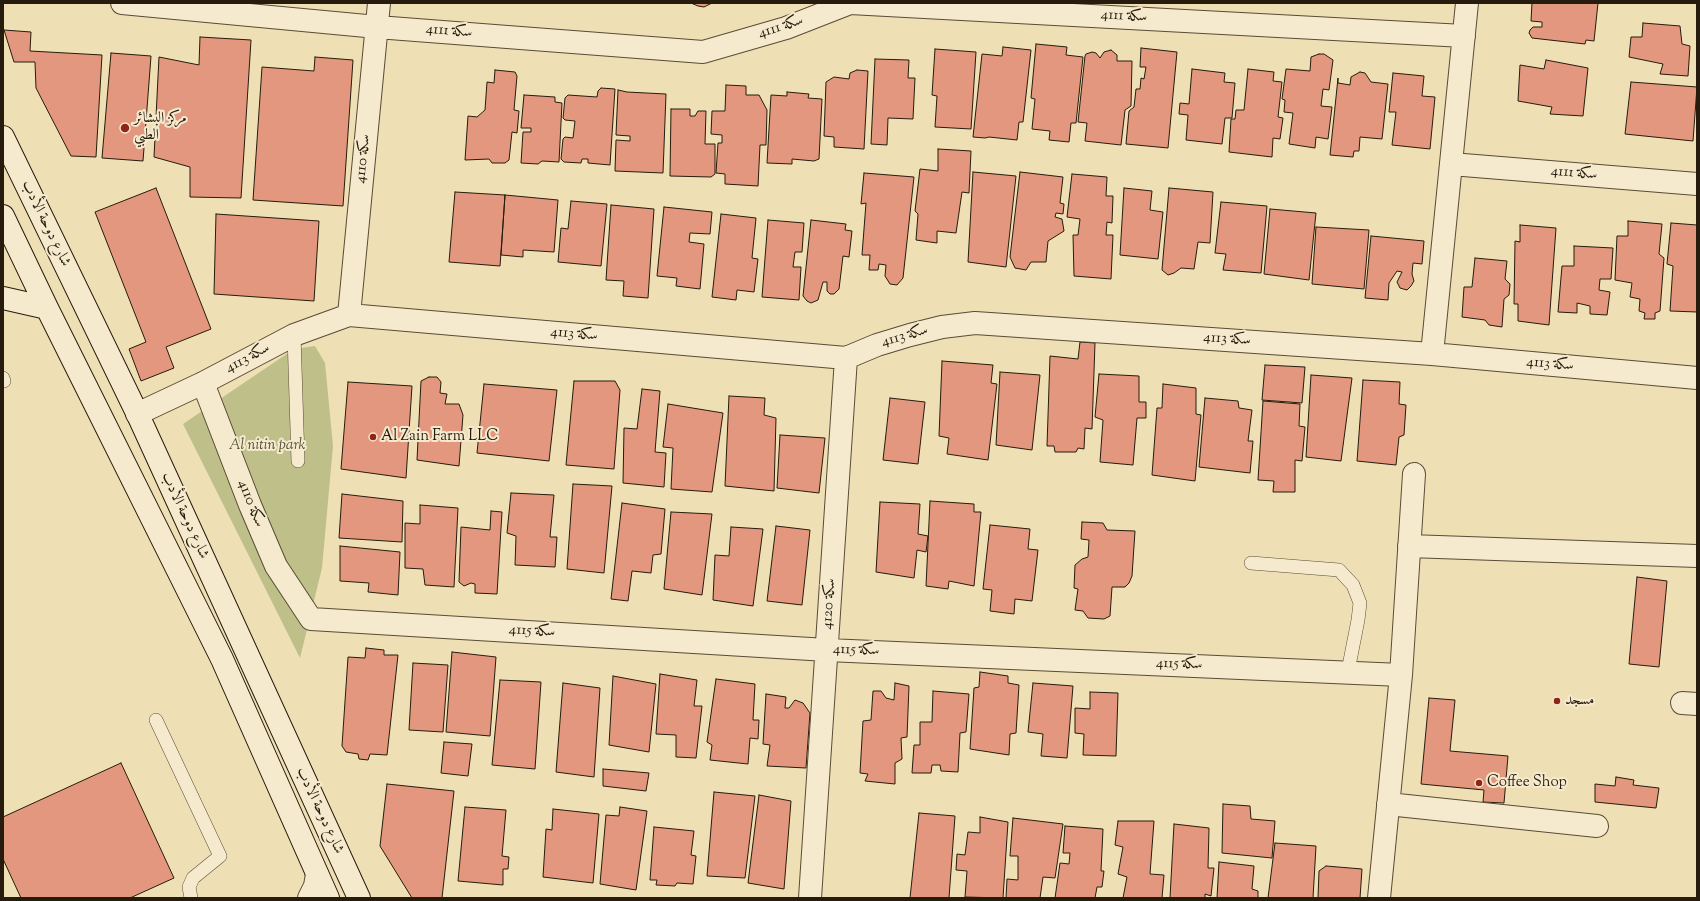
<!DOCTYPE html>
<html>
<head>
<meta charset="utf-8">
<style>
  body { margin:0 }
  #map { position:relative; width:1700px; height:901px; overflow:hidden; background:#efdfb4; font-family:"Sorts Mill Goudy",serif }
  canvas { display:block }
  .frame { position:absolute; inset:0; border:4px solid #261b0c; pointer-events:none }
</style>
</head>
<body>
<div id="map">
<canvas width="1700" height="901"></canvas>
<div class="frame"></div>
</div>
<script>
const c = document.querySelector('canvas').getContext('2d');
c.lineJoin = 'round';
function fill(path, color) { c.fillStyle = color; c.fill(path, 'evenodd'); }
const poly = rows => new Path2D(rows.map(r => 'M' + r).join(''));
function stroke(path, color, width, dash) { c.strokeStyle = color; c.lineWidth = width; c.lineCap = dash ? 'butt' : 'round'; c.setLineDash(dash || []); c.stroke(path); }
function label(font, color, halo, rows, align = 'center') {
  c.font = font + ' "Sorts Mill Goudy",Amiri,serif'; c.lineWidth = 4; c.setLineDash([]); c.textBaseline = 'middle'; c.strokeStyle = halo; c.fillStyle = color; for (const [text, x, y, turn = 0] of rows) {
    c.save(); c.translate(x, y); c.rotate((+turn || 0) * Math.PI / 180); c.textAlign = isNaN(turn) ? turn : align; if (halo) c.strokeText(text, 0, 0); c.fillText(text, 0, 0); c.restore();
  }
}
fill(poly([
  [315,346,325,363,333,446,322,568,300,658,183,424,294,349]
]), '#bfc089');
const building = poly([
  [691,3,712,3,704,7,698,6,691,3],
  [1532,3,1598,3,1594,41,1586,40,1585,44,1532,38,1529,33,1530,30,1533,27,1542,27,1542,22,1531,21,1532,3],
  [1643,23,1680,26,1682,44,1690,46,1688,76,1660,74,1663,64,1629,57,1631,37,1642,37,1643,23],
  [4,30,31,32,30,51,102,55,96,157,71,156,36,88,35,62,14,62,4,30],
  [200,37,251,40,241,198,190,197,190,167,154,157,159,57,199,65,200,37],
  [1036,44,1067,47,1066,55,1083,57,1076,123,1071,123,1069,142,1049,140,1050,131,1032,129,1035,99,1031,98,1036,44],
  [1003,47,1031,50,1023,122,1019,122,1017,140,989,137,985,138,973,137,982,54,1002,56,1003,47],
  [1141,48,1177,52,1168,148,1126,144,1129,111,1134,107,1136,89,1140,89,1141,78,1144,79,1146,67,1140,67,1141,48],
  [935,49,976,52,971,129,935,127,937,96,932,95,935,49],
  [1111,50,1117,55,1117,61,1132,61,1131,106,1125,110,1121,145,1085,141,1087,123,1078,122,1085,56,1086,54,1092,52,1096,53,1100,58,1104,52,1111,50],
  [111,53,151,56,143,161,102,158,111,53],
  [1319,54,1324,54,1333,60,1329,90,1323,89,1321,106,1332,107,1328,139,1316,137,1315,148,1289,144,1293,113,1284,112,1285,100,1282,99,1286,69,1310,71,1311,57,1319,54],
  [315,57,353,60,343,206,253,200,262,67,314,71,315,57],
  [875,59,909,60,908,78,915,78,913,119,888,118,887,145,871,144,875,59],
  [1546,60,1588,68,1583,116,1550,114,1552,107,1518,101,1520,65,1544,69,1546,60],
  [1192,69,1225,73,1224,82,1235,83,1232,118,1225,118,1222,144,1186,140,1188,115,1179,114,1180,103,1189,104,1192,69],
  [1248,69,1274,72,1273,81,1282,82,1278,117,1283,118,1280,139,1273,138,1272,157,1229,152,1231,119,1235,119,1236,110,1244,110,1248,69],
  [495,70,515,72,517,76,514,110,519,111,517,133,512,132,509,160,505,163,492,163,489,159,465,160,468,116,477,117,485,110,487,82,494,83,495,70],
  [857,70,868,71,864,149,834,147,834,137,824,136,826,82,834,77,849,79,850,73,857,70],
  [1360,72,1365,73,1371,82,1388,84,1382,139,1360,137,1359,151,1354,151,1353,157,1330,155,1338,78,1338,83,1350,85,1351,77,1360,72],
  [1393,73,1424,76,1422,96,1435,97,1430,149,1392,145,1396,112,1389,112,1393,73],
  [1631,82,1697,87,1693,141,1625,134,1631,82],
  [726,85,746,86,746,95,759,95,767,110,766,145,760,145,758,186,725,184,725,174,716,173,718,143,722,143,722,135,711,134,712,111,725,111,726,85],
  [601,88,615,89,610,165,588,163,588,159,582,159,581,163,564,162,561,159,563,139,565,137,573,138,575,121,565,120,563,118,565,98,568,95,597,97,598,91,601,88],
  [618,90,627,92,666,94,663,173,615,171,616,140,630,141,630,136,616,135,618,90],
  [787,92,809,94,808,98,822,99,819,159,814,161,792,159,792,164,767,163,771,95,787,96,787,92],
  [524,95,555,97,555,102,562,103,559,162,542,161,538,164,521,163,523,132,531,132,531,128,521,128,524,95],
  [671,109,690,109,690,116,695,116,698,111,706,111,705,144,715,144,715,174,711,177,670,176,671,109],
  [938,149,971,151,969,193,962,192,956,233,937,231,937,243,916,240,918,214,915,211,920,169,938,171,938,149],
  [973,172,1016,176,1006,267,968,262,973,172],
  [1020,172,1063,177,1060,203,1064,204,1063,214,1056,213,1055,217,1062,219,1064,231,1048,241,1046,262,1031,262,1026,270,1015,268,1010,257,1020,172],
  [864,173,914,177,903,278,897,285,890,284,885,276,886,265,879,264,878,270,869,270,870,255,862,255,866,203,861,204,864,173],
  [1072,174,1107,177,1106,196,1113,196,1112,223,1107,222,1106,235,1113,235,1111,279,1074,276,1073,235,1078,235,1080,219,1067,217,1072,174],
  [156,188,211,329,166,347,174,368,141,381,129,349,146,342,95,212,156,188],
  [1124,188,1152,191,1150,210,1163,212,1158,259,1120,255,1124,188],
  [1169,188,1213,192,1210,243,1198,242,1194,269,1181,268,1174,273,1168,275,1162,270,1169,188],
  [455,192,505,195,500,266,449,262,455,192],
  [505,195,558,200,554,252,523,250,523,257,501,255,505,195],
  [571,201,607,204,601,266,558,262,561,228,568,229,571,201],
  [1221,202,1267,206,1261,273,1223,270,1226,254,1215,253,1221,202],
  [611,205,654,209,648,298,623,296,624,281,606,280,611,205],
  [664,207,712,212,710,234,690,233,689,242,704,244,700,289,676,286,677,278,657,276,664,207],
  [1270,209,1316,213,1309,280,1264,274,1270,209],
  [216,214,319,221,314,301,214,294,216,214],
  [721,214,756,218,752,258,758,259,754,292,737,290,736,300,712,297,721,214],
  [768,220,804,223,802,252,795,252,793,267,801,267,799,300,762,297,768,220],
  [811,220,846,224,845,230,852,231,849,257,843,256,839,289,834,294,830,294,827,291,827,282,823,282,818,300,811,303,807,301,803,296,811,220],
  [1628,221,1662,224,1659,254,1664,258,1660,311,1655,313,1655,319,1644,319,1645,313,1639,311,1640,299,1630,297,1632,283,1615,280,1617,236,1628,236,1628,221],
  [1671,223,1697,225,1697,312,1670,311,1673,266,1667,264,1671,223],
  [1520,225,1556,228,1549,325,1518,321,1518,304,1514,304,1515,241,1520,242,1520,225],
  [1316,227,1369,230,1364,289,1312,284,1316,227],
  [1371,236,1424,241,1422,264,1413,263,1412,274,1414,281,1411,286,1407,290,1400,288,1397,282,1402,272,1397,271,1389,283,1388,300,1365,298,1371,236],
  [1574,246,1613,248,1611,279,1600,279,1599,290,1610,292,1607,315,1590,314,1590,306,1577,303,1577,313,1558,312,1562,266,1574,266,1574,246],
  [1475,258,1507,261,1505,279,1510,284,1509,295,1504,299,1502,327,1489,325,1485,320,1462,317,1464,287,1472,287,1475,258],
  [1080,342,1095,343,1092,429,1085,428,1084,449,1078,448,1076,452,1055,452,1054,446,1047,446,1050,356,1078,359,1080,342],
  [942,361,993,365,991,383,997,384,988,460,947,454,949,438,939,436,942,361],
  [1265,365,1305,367,1302,403,1262,400,1265,365],
  [1000,372,1040,375,1032,450,996,445,1000,372],
  [1099,374,1139,376,1139,402,1146,402,1146,418,1137,418,1133,465,1100,462,1103,420,1095,417,1099,374],
  [1311,375,1352,378,1341,461,1306,457,1311,375],
  [429,377,437,377,441,382,440,393,447,394,445,404,459,404,463,415,459,466,417,460,421,381,429,377],
  [1363,380,1400,382,1399,404,1406,405,1404,435,1399,437,1396,465,1357,461,1363,380],
  [574,381,615,381,620,390,614,469,566,465,574,381],
  [348,382,412,386,406,478,341,469,348,382],
  [484,384,557,390,549,461,477,453,484,384],
  [1163,384,1196,388,1196,414,1201,415,1195,481,1152,475,1157,408,1162,408,1163,384],
  [642,389,660,391,655,452,666,453,664,487,623,483,624,428,637,429,642,389],
  [729,396,765,398,764,415,776,418,774,491,725,486,729,396],
  [890,398,925,402,918,464,883,460,890,398],
  [1205,398,1238,401,1239,408,1252,410,1248,441,1253,441,1250,473,1199,467,1205,398],
  [1263,401,1300,404,1299,426,1305,427,1302,461,1295,460,1295,492,1273,492,1274,481,1258,480,1263,401],
  [668,404,723,413,712,492,671,489,673,448,663,447,668,404],
  [780,435,825,438,819,493,777,488,780,435],
  [573,484,612,486,604,573,567,569,573,484],
  [511,493,554,495,550,537,557,537,555,567,515,565,516,536,507,533,511,493],
  [342,494,403,501,402,542,339,538,342,494],
  [930,501,974,504,974,512,981,512,974,586,949,581,948,589,926,586,930,501],
  [880,502,920,504,918,534,928,536,926,552,917,550,914,578,876,572,880,502],
  [622,503,665,509,661,554,653,555,651,573,632,571,628,601,611,599,622,503],
  [420,505,458,508,454,587,425,585,423,569,405,568,405,523,420,524,420,505],
  [491,511,502,512,497,594,475,593,475,584,471,583,464,586,459,582,461,527,490,530,491,511],
  [671,512,712,514,702,595,664,589,671,512],
  [1082,522,1103,523,1107,530,1135,531,1132,576,1129,583,1125,587,1112,587,1110,616,1104,619,1088,618,1083,611,1075,610,1078,589,1074,588,1075,565,1082,559,1088,557,1089,540,1081,539,1082,522],
  [990,525,1030,529,1028,549,1038,550,1032,601,1015,599,1014,614,990,611,992,590,983,589,990,525],
  [776,526,810,530,802,605,767,601,776,526],
  [731,527,763,529,753,606,713,600,715,555,729,556,731,527],
  [340,546,400,552,398,595,368,592,369,583,340,581,340,546],
  [1637,577,1667,581,1659,667,1629,664,1637,577],
  [366,648,384,650,384,655,398,655,387,755,370,754,368,760,359,759,358,754,346,752,342,746,348,657,365,658,366,648],
  [452,652,496,657,490,736,446,732,452,652],
  [413,663,448,665,443,732,409,730,413,663],
  [980,672,1008,676,1008,683,1019,685,1016,733,1010,734,1009,755,970,749,974,688,979,687,980,672],
  [660,674,697,680,694,706,702,706,696,758,676,757,676,735,656,734,660,674],
  [613,676,656,684,649,752,609,745,613,676],
  [716,679,755,684,753,720,759,720,758,739,750,738,748,764,710,760,712,745,707,742,716,679],
  [500,680,541,682,535,769,492,765,500,680],
  [563,683,600,688,594,777,556,772,563,683],
  [895,683,909,686,907,737,901,738,902,759,895,763,895,784,865,781,868,774,860,773,863,721,871,720,873,691,881,691,886,698,894,700,895,683],
  [1033,683,1073,686,1067,758,1041,756,1043,734,1028,732,1033,683],
  [933,691,969,694,966,732,960,733,958,772,941,771,940,765,932,765,931,773,912,773,914,745,920,745,920,722,932,722,933,691],
  [1090,692,1118,693,1116,756,1083,755,1084,734,1075,733,1075,708,1090,709,1090,692],
  [766,694,786,697,785,708,789,708,795,700,803,703,810,713,806,768,767,766,770,745,763,744,766,694],
  [1429,698,1455,700,1450,751,1508,756,1504,803,1483,802,1484,790,1421,784,1429,698],
  [444,742,472,744,468,776,441,773,444,742],
  [121,763,174,878,130,898,21,898,3,859,3,817,121,763],
  [603,769,649,773,646,791,603,786,603,769],
  [1616,777,1634,780,1633,785,1659,788,1656,808,1595,802,1595,784,1615,786,1616,777],
  [387,784,454,791,442,898,412,898,380,846,387,784],
  [714,792,755,796,745,878,707,876,714,792],
  [759,795,791,801,784,889,748,883,759,795],
  [1223,804,1250,806,1251,819,1275,821,1272,858,1222,853,1223,804],
  [465,807,506,810,502,856,509,857,508,869,503,869,503,885,458,881,465,807],
  [620,807,647,811,636,890,600,884,606,815,619,816,620,807],
  [553,809,599,814,593,883,543,877,546,829,552,830,553,809],
  [919,813,955,816,949,898,910,898,919,813],
  [980,817,1008,822,1003,898,965,897,967,871,956,870,957,854,965,855,968,832,980,833,980,817],
  [1013,818,1063,824,1055,878,1043,877,1040,898,1006,898,1007,879,1018,880,1018,856,1010,856,1013,818],
  [1118,821,1154,821,1150,874,1164,875,1162,898,1123,898,1127,877,1118,874,1123,847,1115,845,1118,821],
  [1174,824,1209,828,1208,868,1214,868,1211,896,1205,894,1205,898,1170,898,1174,824],
  [1065,826,1103,829,1101,871,1104,871,1102,887,1097,887,1095,898,1055,898,1060,863,1069,864,1070,853,1063,853,1065,826],
  [654,827,694,831,691,855,696,856,693,884,677,883,675,886,656,885,657,880,650,880,654,827],
  [1275,843,1316,846,1313,898,1268,898,1275,843],
  [1219,862,1254,866,1252,889,1258,891,1258,898,1217,898,1219,862],
  [1326,866,1362,869,1360,898,1318,898,1319,871,1326,866]
]);
fill(building, '#e2977e');
stroke(building, '#261b0c', 1);
const service = poly([
  [294,335,298,461],
  [3,378,4,381],
  [1251,563,1339,570,1353,585,1360,603,1358,620,1348,671],
  [156,720,220,856,193,878,189,887,191,898]
]);
const minor = poly([
  [122,3,377,27,703,52,786,28,850,3,1464,36],
  [1451,164,1697,184],
  [349,315,379,3],
  [1432,354,1467,3],
  [203,383,250,505,276,566,311,619,827,650,1401,675],
  [137,414,203,383,294,335,349,315,846,358,877,345,910,335,942,327,975,323,1432,354,1697,378],
  [1409,546,1697,556],
  [1682,703,1697,704],
  [1388,804,1597,826],
  [810,898,846,358],
  [1379,898,1401,675,1414,474]
]);
const tertiary = poly([
  [309,898,315,886,317,874]
]);
const secondary = poly([
  [3,137,138,415,359,898],
  [3,216,47,308,222,659,328,898],
  [3,298,47,308]
]);
stroke(service, '#584c36', 14);
stroke(minor, '#584c36', 24);
stroke(tertiary, '#584c36', 24);
stroke(secondary, '#261b0c', 24);
stroke(service, '#f5eace', 13);
stroke(minor, '#f5eace', 22);
stroke(tertiary, '#f5eace', 22);
stroke(secondary, '#f5eace', 22);
for (const [x, y, r, color] of [
  [125,128,5,"#8f2418"],
  [373,437,4,"#8f2418"],
  [1557,701,4,"#8f2418"],
  [1479,783,4,"#8f2418"]
]) { const dot = new Path2D(); dot.arc(x, y, r, 0, 2 * Math.PI); c.fillStyle = color; c.fill(dot); stroke(dot, '#f5eace', 1.5); }
label('15px', '#261b0c', '#f5eace', [
  ["سكة 4111",1124,17,3],
  ["سكة 4111",781,28,-18],
  ["سكة 4111",449,32,5],
  ["سكة 4110",364,159,-84],
  ["سكة 4111",1574,174,5],
  ["شارع دوحة الأدب",45,224,64],
  ["سكة 4113",574,335,5],
  ["سكة 4113",905,337,-16],
  ["سكة 4113",1227,340,4],
  ["سكة 4113",248,359,-28],
  ["سكة 4113",1550,365,5],
  ["سكة 4110",250,504,68],
  ["شارع دوحة الأدب",184,516,65],
  ["سكة 4120",830,604,-86],
  ["سكة 4115",532,632,3],
  ["سكة 4115",856,651,2],
  ["سكة 4115",1179,665,2],
  ["شارع دوحة الأدب",319,811,65]
]);
label('15px', '#261b0c', '#f5eace', [
  ["مركز البشائر",134,119],
  ["الطبي",134,136],
  ["Al Zain Farm LLC",381,437],
  ["مسجد",1565,701],
  ["Coffee Shop",1487,783]
], 'left');
label('italic 15px', '#544d32', '#f5eace', [
  ["Al nitin park",267,446]
]);
</script>
</body>
</html>
